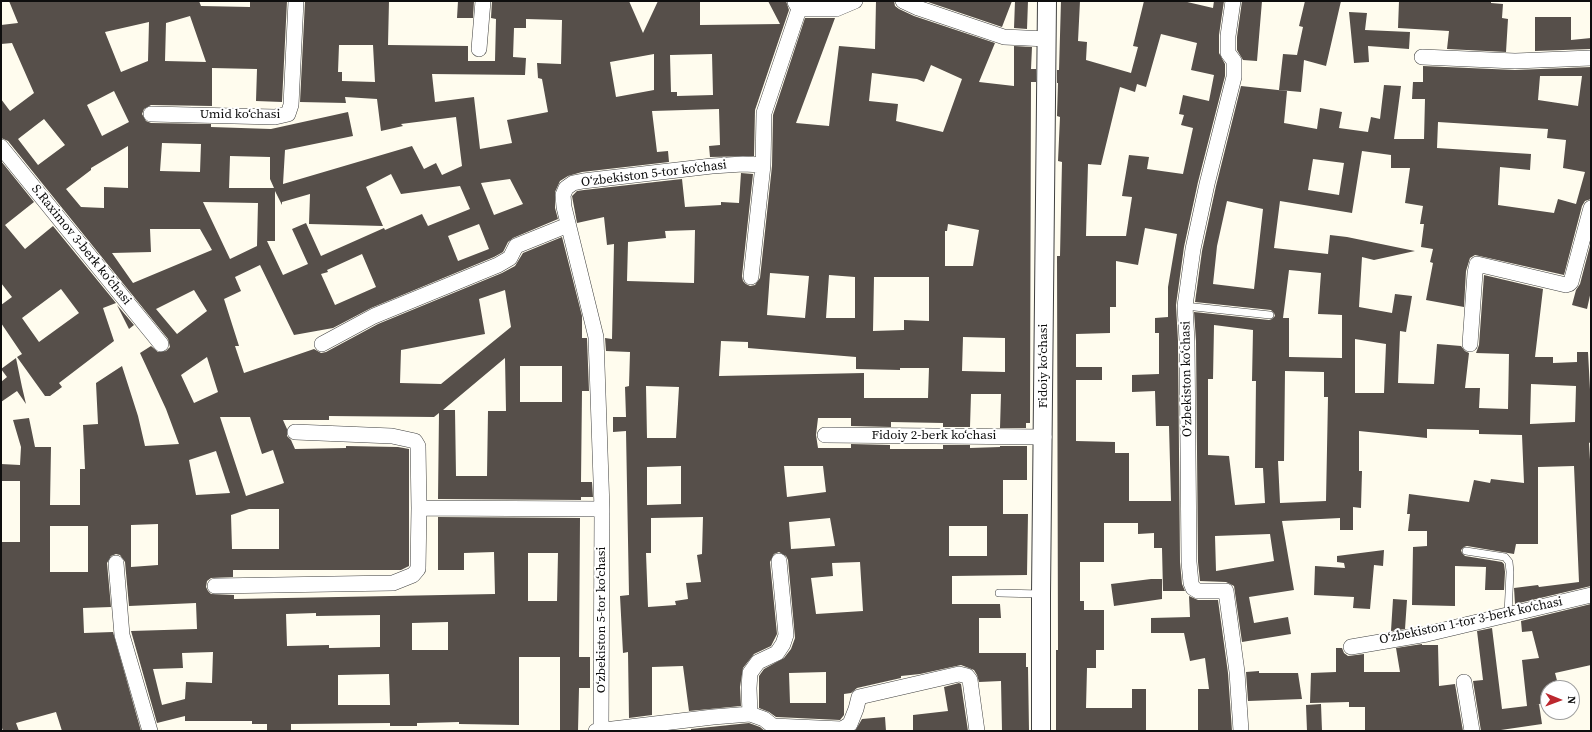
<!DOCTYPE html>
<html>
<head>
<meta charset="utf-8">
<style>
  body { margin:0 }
  #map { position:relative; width:1592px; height:732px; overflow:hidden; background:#fffcee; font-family:"Source Serif 4",serif }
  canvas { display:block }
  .frame { position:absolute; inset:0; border:2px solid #0e0e0e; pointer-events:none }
  .north { position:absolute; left:1540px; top:680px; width:40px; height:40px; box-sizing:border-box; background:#fff; border:1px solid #9f9f9f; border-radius:50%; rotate:91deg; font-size:11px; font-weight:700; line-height:16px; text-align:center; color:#0e0e0e }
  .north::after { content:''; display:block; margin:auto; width:14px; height:18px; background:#bc272e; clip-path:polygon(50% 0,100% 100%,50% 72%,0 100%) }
</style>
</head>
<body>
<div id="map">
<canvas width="1592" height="732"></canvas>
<div class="frame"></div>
<div class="north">N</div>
</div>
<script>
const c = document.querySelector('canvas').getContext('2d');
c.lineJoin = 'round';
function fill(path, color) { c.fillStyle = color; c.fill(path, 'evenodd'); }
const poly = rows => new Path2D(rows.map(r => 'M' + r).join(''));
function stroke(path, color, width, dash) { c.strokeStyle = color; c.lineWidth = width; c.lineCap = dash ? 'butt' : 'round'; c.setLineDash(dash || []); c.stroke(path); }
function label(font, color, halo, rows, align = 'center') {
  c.font = font + ' "Source Serif 4",serif'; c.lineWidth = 4; c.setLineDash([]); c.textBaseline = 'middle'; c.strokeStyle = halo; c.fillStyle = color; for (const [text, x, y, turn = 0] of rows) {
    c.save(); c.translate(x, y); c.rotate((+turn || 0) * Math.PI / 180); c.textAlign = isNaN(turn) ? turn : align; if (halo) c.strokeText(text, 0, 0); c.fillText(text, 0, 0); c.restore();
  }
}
fill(poly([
  [9,1,199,1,201,6,250,7,250,1,287,1,282,102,256,101,257,69,212,68,212,106,151,105,144,109,142,114,146,121,151,123,211,124,211,127,271,129,348,112,353,136,285,150,283,184,412,146,424,169,436,163,442,175,462,166,456,117,401,124,403,126,381,131,377,99,345,97,346,103,300,102,305,1,389,1,388,45,468,46,468,61,495,61,496,19,491,18,492,1,629,1,643,33,658,1,700,1,700,25,780,24,768,1,786,1,789,10,755,110,754,156,710,157,709,146,720,145,719,109,652,111,657,152,668,151,669,162,582,172,568,176,560,181,555,192,555,208,558,219,513,238,508,242,503,252,494,257,371,308,333,328,294,335,260,265,235,277,241,291,224,299,239,346,235,346,244,373,314,349,321,353,326,352,378,324,502,273,515,266,523,253,562,237,582,316,582,338,587,338,589,391,582,391,581,482,592,482,593,497,581,497,581,500,438,499,439,413,434,417,329,416,329,420,283,420,287,429,287,436,291,440,295,449,346,448,346,446,398,447,409,449,409,566,401,570,233,570,233,577,211,578,207,581,206,587,208,591,211,594,234,595,234,599,495,594,494,552,464,553,464,570,438,570,438,517,580,518,579,657,590,657,590,688,579,688,578,731,560,731,560,657,519,657,519,725,459,724,459,722,417,723,417,726,390,726,390,723,291,724,291,731,267,731,267,724,252,724,252,721,185,721,185,716,157,723,131,631,197,629,196,603,129,606,125,562,120,555,116,554,111,556,107,563,111,607,83,608,84,633,113,632,141,731,62,731,56,712,16,723,19,731,3,731,1,725,1,542,20,542,20,481,1,481,1,464,20,465,21,447,13,420,29,418,35,447,51,447,50,505,80,505,80,469,85,469,83,425,98,424,96,383,122,366,138,416,145,446,179,444,166,409,140,353,151,346,158,352,166,351,170,347,168,339,8,141,1,138,1,99,10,111,34,93,12,43,1,44,1,25,18,23],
  [190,16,206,62,165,61,166,23],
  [526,19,562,20,561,64,537,63,538,78,542,79,548,112,507,120,512,143,480,149,474,97,435,102,432,74,525,75,526,58,513,57,514,28,526,28],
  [149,22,148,61,121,72,105,32],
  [339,45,373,45,375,82,342,81,342,72,338,72],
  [654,54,654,90,616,97,610,62],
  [712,54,713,95,677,96,677,92,671,92,670,55],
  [114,91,129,122,102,136,87,105],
  [44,119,65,145,38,165,18,139],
  [162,143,201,144,200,172,160,171],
  [128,146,128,188,104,187,104,208,81,207,66,189,91,170,91,168],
  [230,156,270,157,270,179,274,188,229,188],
  [391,174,401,194,460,186,470,209,428,226,422,214,385,230,384,228,321,256,306,223,292,229,308,264,283,275,267,241,275,241,275,191,282,205,282,202,310,194,309,224,383,226,366,187],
  [510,179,523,204,494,215,481,183],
  [203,202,258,203,257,246,230,259],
  [479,224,489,249,458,261,448,236],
  [150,229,200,229,212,250,133,283,112,253,151,252],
  [362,254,376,287,335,305,321,274,328,272,327,270],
  [194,290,207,311,177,334,156,309],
  [505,290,511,327,441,384,400,383,401,350,485,334,479,299],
  [207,357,218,392,194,403,181,375],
  [505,358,506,411,488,411,487,476,456,476,455,410,443,410],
  [520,366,562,366,562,402,520,402],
  [220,417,250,417,262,454,273,450,284,483,246,496],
  [216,451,230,493,196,495,189,460],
  [249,509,279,509,279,549,232,549,231,515],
  [158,524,158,565,131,567,131,525],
  [50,526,88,526,88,572,50,572],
  [528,553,558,553,557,601,528,601],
  [316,613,316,616,380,615,380,647,329,648,329,645,287,646,286,614],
  [448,622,448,650,412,650,412,623],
  [213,652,212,683,186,682,185,699,162,705,153,669,183,668,182,653],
  [389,674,390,705,338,705,338,675],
  [458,1,474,1,473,18,457,18],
  [876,1,894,1,895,6,899,9,914,16,995,43,979,82,1014,86,1014,46,1032,47,1031,69,1036,69,1036,82,1031,82,1030,423,1026,423,1026,428,1000,428,1001,394,971,394,970,427,943,427,943,423,891,422,891,427,851,426,851,418,818,418,816,435,818,448,851,448,851,444,890,445,890,449,943,449,943,445,970,445,970,448,1000,447,1000,446,1027,446,1027,480,1003,480,1003,514,1028,514,1027,575,952,576,952,604,1000,604,1001,618,979,618,979,653,1026,653,1026,667,1028,667,1029,731,1002,731,1001,681,979,682,977,675,974,670,961,665,920,674,901,676,901,678,857,688,851,693,844,694,844,715,840,720,776,717,769,712,759,708,759,676,764,669,784,658,791,649,795,638,788,560,786,556,779,552,774,554,770,562,777,634,771,646,754,654,743,668,740,687,741,706,689,711,683,666,652,667,652,715,629,718,628,652,623,653,620,596,629,595,626,431,613,432,613,417,626,417,625,387,629,386,630,352,606,351,605,338,612,339,614,244,607,245,604,217,577,223,572,196,577,191,584,190,682,179,685,207,721,205,721,202,739,203,741,173,753,174,742,276,743,281,746,284,750,286,755,285,760,278,772,166,773,115,805,18,835,18,796,123,829,126,839,46,875,49],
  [931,65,962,79,943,132,896,121,898,104,869,101,872,73,917,79,924,82],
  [948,224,979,230,973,266,945,266,945,231,947,231],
  [695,230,694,283,627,281,628,242,666,238,665,231],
  [770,273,809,276,805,318,767,315],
  [829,275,855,277,855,318,826,318],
  [874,277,929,277,929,321,904,320,904,330,873,331],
  [963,337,1005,338,1005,372,962,371],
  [721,341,748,342,748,348,856,357,856,369,900,370,900,368,929,368,928,398,864,398,864,373,719,376],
  [646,386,679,387,676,438,647,438],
  [681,466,681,504,647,505,647,467],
  [784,466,823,466,826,492,787,497],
  [703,517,702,554,697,555,701,582,686,583,688,599,675,601,676,605,648,607,646,553,651,553,651,518],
  [830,518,835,546,791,549,789,522],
  [949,526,987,526,987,556,949,556],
  [860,562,863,611,816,614,811,578,833,576,832,563],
  [826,672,826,703,790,703,789,673],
  [925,1,1012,1,1002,27],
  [1015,1,1028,1,1027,29,1014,28],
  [1061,1,1080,1,1078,41,1087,42,1086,60,1131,73,1138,47,1133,46,1144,1,1183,1,1213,8,1214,1,1224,1,1219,35,1219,53,1225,64,1225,76,1198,182,1184,247,1176,305,1178,341,1180,562,1182,584,1185,591,1163,591,1162,548,1154,548,1154,533,1138,534,1138,523,1104,523,1104,562,1080,562,1080,601,1084,601,1084,610,1104,610,1104,650,1096,650,1096,668,1087,668,1086,708,1132,708,1132,689,1146,689,1146,731,1056,731,1056,650,1058,650,1057,256,1060,256,1062,162,1058,161,1060,117,1057,116,1058,83,1057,83,1057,70,1059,70],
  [1161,34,1197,43,1191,70,1214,75,1209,101,1183,95,1179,114,1184,115,1181,125,1193,128,1183,174,1147,169,1149,157,1129,155,1122,196,1132,197,1126,236,1086,236,1088,164,1101,165,1120,87,1135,92,1137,84,1146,87],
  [1145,228,1177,234,1168,287,1168,317,1155,318,1155,333,1159,333,1159,374,1132,375,1132,392,1155,391,1156,426,1169,426,1171,501,1129,501,1129,453,1115,453,1115,442,1076,441,1076,380,1102,380,1102,367,1076,367,1076,334,1110,333,1110,307,1116,307,1116,261,1138,265],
  [1242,1,1262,1,1257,61,1243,60,1237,50,1237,37],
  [1305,1,1341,1,1326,66,1304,60,1301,92,1279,90,1283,54,1297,55,1303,27,1299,26],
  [1399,1,1491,1,1491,3,1503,4,1502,18,1508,19,1506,52,1447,49,1449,31,1398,28],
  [1349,12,1367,13,1365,30,1410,32,1409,49,1368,46,1369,62,1354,63],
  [1535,17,1571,17,1571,40,1591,38,1591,49,1535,51],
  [1423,66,1515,70,1591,67,1591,199,1585,201,1582,206,1564,275,1475,255,1470,258,1466,271,1464,307,1426,300,1433,263,1430,262,1433,249,1421,247,1424,224,1420,224,1423,206,1405,203,1410,168,1391,168,1391,155,1362,151,1352,213,1280,201,1274,248,1328,254,1330,235,1347,237,1415,251,1374,260,1362,257,1359,307,1392,313,1395,294,1412,296,1406,332,1400,331,1398,383,1434,384,1437,344,1461,346,1465,351,1469,353,1465,388,1480,388,1479,408,1508,409,1509,354,1476,353,1479,345,1484,275,1543,289,1535,357,1553,357,1553,363,1577,362,1577,352,1588,352,1591,408,1591,442,1589,443,1591,476,1591,586,1515,604,1514,588,1538,585,1539,587,1579,582,1574,466,1538,467,1538,544,1516,544,1514,554,1467,546,1464,547,1461,550,1462,553,1465,556,1502,562,1504,564,1505,572,1504,590,1485,590,1486,567,1455,566,1455,606,1412,605,1413,547,1427,546,1427,531,1408,531,1410,514,1407,514,1409,494,1469,502,1474,480,1490,483,1491,479,1524,483,1522,435,1479,434,1479,430,1427,429,1427,438,1359,431,1359,471,1362,471,1361,508,1353,507,1353,530,1340,530,1340,518,1282,521,1294,590,1249,597,1254,623,1288,617,1291,634,1242,642,1234,586,1226,582,1200,581,1198,562,1196,341,1194,312,1269,320,1272,319,1275,316,1274,313,1271,310,1195,302,1202,251,1216,186,1241,86,1287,91,1284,123,1317,129,1320,108,1342,112,1339,128,1368,132,1371,117,1380,119,1384,85,1401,86,1394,139,1424,139,1425,99,1412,99,1413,82,1423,82],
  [1540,76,1582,76,1578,106,1538,100],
  [1438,122,1548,129,1547,138,1566,140,1563,168,1585,172,1576,204,1558,199,1554,213,1498,205,1500,167,1530,170,1531,154,1437,148],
  [1313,159,1344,163,1339,195,1308,190],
  [1227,201,1263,209,1254,289,1213,284,1217,246],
  [1289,270,1321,273,1318,314,1342,315,1342,358,1289,357,1289,318,1283,318],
  [1214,325,1253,330,1252,381,1256,381,1255,468,1263,468,1265,503,1235,505,1229,456,1208,455,1208,379,1213,379],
  [1355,339,1386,344,1384,393,1355,393],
  [1285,371,1324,372,1324,397,1328,397,1326,501,1280,503,1278,461,1284,461],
  [1531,384,1576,386,1575,422,1530,424],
  [1270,534,1274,561,1216,571,1215,536],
  [1,161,34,202,5,225,25,249,53,226,116,303,103,308,114,341,59,383,62,387,50,396,45,396,17,357,22,354,1,323,1,305,12,297,1,283],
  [61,289,79,313,39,342,22,318],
  [1591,242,1591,291,1587,309,1572,305,1576,290,1580,284],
  [117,305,134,325,129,329],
  [16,358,22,387,26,404,17,391,1,402,1,382,7,377,1,369],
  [1384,550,1383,566,1374,565,1370,609,1353,608,1354,597,1314,595,1315,566,1345,568,1344,563,1337,562,1337,556],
  [1151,579,1162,579,1162,599,1114,606,1111,584],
  [1189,596,1198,600,1218,600,1228,673,1232,731,1198,731,1198,689,1209,689,1205,658,1190,661,1184,633,1151,633,1151,618,1190,617],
  [1393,599,1407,600,1405,629,1392,631,1391,631],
  [1591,604,1591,665,1555,673,1559,688,1548,688,1548,702,1535,705,1539,704,1542,724,1494,731,1481,731,1473,681,1483,680,1477,631,1492,628,1502,709,1527,706,1522,660,1539,658,1532,631,1522,632,1521,621],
  [1422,644,1422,645,1438,645,1439,686,1455,684,1463,731,1365,731,1365,707,1349,707,1349,702,1310,703,1311,673,1336,672,1336,648,1342,648,1344,653,1348,656,1364,654,1364,672,1400,672,1396,648],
  [1259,671,1259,673,1298,673,1302,699,1248,701,1246,672],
  [959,683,961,684,968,731,913,731,913,715,948,711,944,687],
  [1321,704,1322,731,1307,731,1306,705],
  [885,717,886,731,855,731,862,719],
  [749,723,760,727,765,731,691,731,691,729]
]), '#564f4a');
const service = poly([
  [1185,306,1270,315],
  [1466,551,1505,557,1509,562,1510,572,1508,614],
  [999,593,1041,594]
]);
const minor = poly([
  [903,1,918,8,1004,37,1047,39],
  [1233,1,1228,36,1228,53,1234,61,1234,77,1207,184,1193,249,1185,306,1187,341,1189,562,1191,583,1193,588,1198,591,1226,591,1237,672,1241,731],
  [795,2,799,9,836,9,855,1],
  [479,49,483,1],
  [1422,57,1515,61,1591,58],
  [151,114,275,117,288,114,291,105,296,1],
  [1,147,161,344],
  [751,277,763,165],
  [322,344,374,316,498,265,510,258,516,246,568,225],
  [1470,344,1475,273,1477,264,1566,285,1569,284,1571,282,1591,208],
  [825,435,1044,437],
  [419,508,602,509],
  [116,563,122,635,150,731],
  [215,586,393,583,413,575,418,569,419,508,418,446,415,441,392,436,295,432],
  [1351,647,1427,634,1591,595],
  [1464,682,1472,731],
  [750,714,749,688,750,673,758,662,777,653,783,644,786,635,779,561],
  [601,730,602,509,596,337,564,207,563,195,566,188,573,183,583,181,712,166,743,164,763,165,764,113,799,9],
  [596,731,713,717,750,714,764,719,773,726,842,729,850,724,856,709,859,697,959,674,967,676,970,680,977,731]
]);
const tertiary = poly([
  [1041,731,1041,594,1047,1]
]);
stroke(service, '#414141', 8);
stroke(minor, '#414141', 16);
stroke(tertiary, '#414141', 20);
stroke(service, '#fff', 7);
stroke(minor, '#fff', 15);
stroke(tertiary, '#fff', 18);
label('13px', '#0e0e0e', '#fff', [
  ["Umid koʻchasi",240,115],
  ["Oʻzbekiston 5-tor koʻchasi",654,174,-7],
  ["S.Raximov 3-berk koʼchasi",81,245,51],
  ["Fidoiy koʻchasi",1044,366,-90],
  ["Oʻzbekiston koʻchasi",1187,379,-91],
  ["Fidoiy 2-berk koʻchasi",934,436],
  ["Oʻzbekiston 5-tor koʻchasi",602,620,-90],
  ["Oʻzbekiston 1-tor 3-berk koʻchasi",1471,621,-12]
]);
</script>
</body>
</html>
